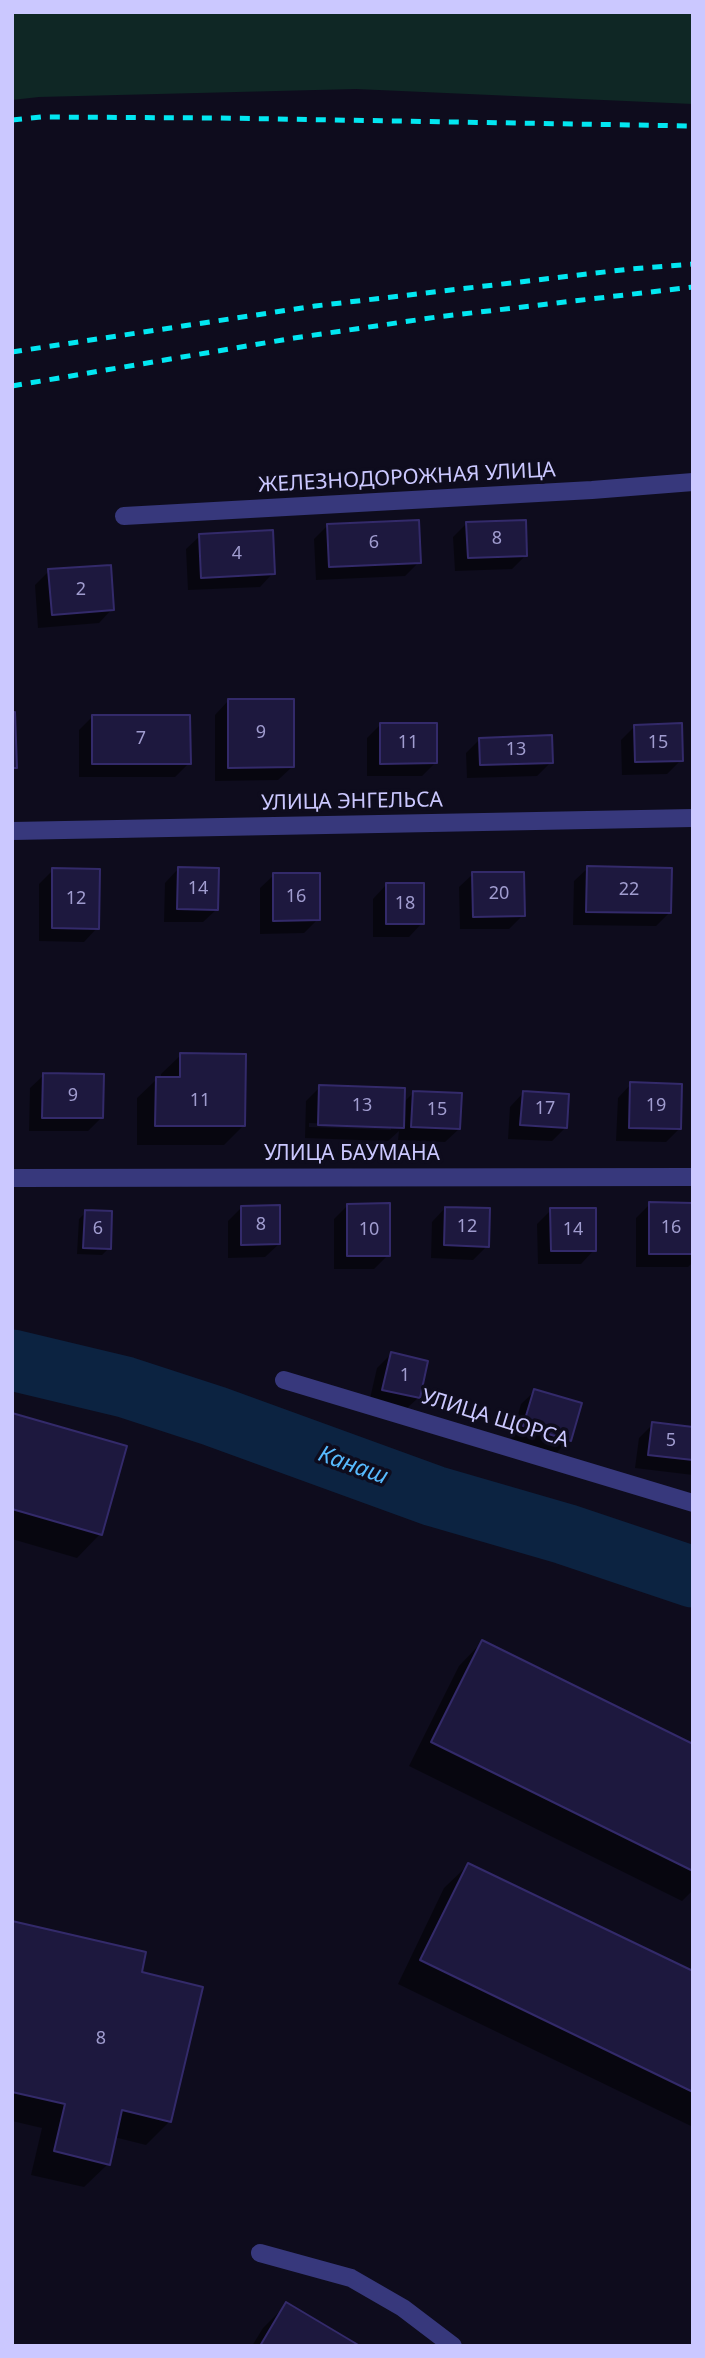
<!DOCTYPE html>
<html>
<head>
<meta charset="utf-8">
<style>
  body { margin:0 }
  #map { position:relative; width:705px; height:2358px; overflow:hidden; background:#0e0c1d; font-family:"Noto Sans",sans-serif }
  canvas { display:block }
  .frame { position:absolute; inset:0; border:14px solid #cbc8ff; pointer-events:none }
</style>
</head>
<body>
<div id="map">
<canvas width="705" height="2358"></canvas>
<div class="frame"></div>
</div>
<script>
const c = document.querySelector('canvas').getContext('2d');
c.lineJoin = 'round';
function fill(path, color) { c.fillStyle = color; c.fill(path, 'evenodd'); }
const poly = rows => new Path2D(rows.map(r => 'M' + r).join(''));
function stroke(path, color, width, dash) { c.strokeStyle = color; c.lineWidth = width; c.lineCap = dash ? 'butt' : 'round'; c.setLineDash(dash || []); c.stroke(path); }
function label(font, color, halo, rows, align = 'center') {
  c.font = font + ' "Noto Sans",sans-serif'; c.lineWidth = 7; c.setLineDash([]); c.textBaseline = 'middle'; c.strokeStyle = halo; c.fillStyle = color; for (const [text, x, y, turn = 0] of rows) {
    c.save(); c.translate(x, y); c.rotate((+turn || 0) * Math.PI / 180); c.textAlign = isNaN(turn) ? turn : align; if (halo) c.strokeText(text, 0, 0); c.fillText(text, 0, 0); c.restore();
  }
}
fill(poly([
  [12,12,693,12,693,104,356,89,39,97,12,100]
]), '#0f2725');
fill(poly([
  [467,523,525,556,512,569,455,571,453,537],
  [328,525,419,562,405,576,316,580,314,539],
  [693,528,693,567,692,567,691,530],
  [200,536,273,573,260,587,188,590,186,549],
  [49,571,112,609,99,623,38,628,35,585],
  [228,701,292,767,278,780,215,781,215,715],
  [93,716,189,763,175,777,79,777,79,730],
  [380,725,435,763,422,776,367,776,367,738],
  [635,726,681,760,667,774,622,775,621,740],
  [480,739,551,762,537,776,467,778,466,753],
  [588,868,669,913,656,926,573,925,574,881],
  [178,869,217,909,203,922,164,922,165,883],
  [53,870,97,928,84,942,39,941,39,884],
  [473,874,523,915,509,929,460,929,459,887],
  [274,875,318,919,304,933,260,934,260,888],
  [386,885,422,923,409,937,373,937,373,899],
  [181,1055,243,1126,224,1145,137,1145,137,1098,157,1079,161,1079,161,1074],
  [44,1075,101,1118,88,1131,29,1131,30,1088],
  [631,1084,680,1128,666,1142,616,1141,618,1098],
  [320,1087,403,1103,414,1092,459,1129,445,1142,398,1140,399,1131,388,1141,305,1138,306,1101],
  [309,1123,391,1126,391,1130,309,1127],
  [523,1093,565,1128,552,1141,508,1139,510,1107],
  [650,1204,693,1205,693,1262,688,1267,636,1267,636,1218],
  [348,1205,388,1255,374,1269,334,1269,334,1219],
  [242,1207,279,1244,265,1257,228,1258,228,1221],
  [445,1208,487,1246,473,1260,431,1258,432,1222],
  [551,1210,594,1250,581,1264,538,1264,537,1224],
  [86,1212,109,1248,102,1255,77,1254,79,1219],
  [391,1354,418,1398,404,1411,369,1403,377,1368],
  [535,1391,569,1440,556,1453,511,1440,521,1404],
  [12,1415,100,1534,77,1558,12,1539],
  [653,1424,693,1429,693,1475,635,1468,639,1438],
  [482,1642,693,1746,693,1890,682,1901,409,1766,459,1666],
  [468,1865,693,1973,693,2127,398,1984,444,1888],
  [12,1923,139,1973,170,2121,146,2145,114,2137,108,2164,84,2187,31,2175,42,2128,12,2121],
  [287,2304,357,2346,252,2346,263,2328]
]), '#0007');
stroke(poly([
  [12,1360,125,1387,214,1416,434,1496,565,1534,693,1577]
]), '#0c2341', 61);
const building = poly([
  [419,520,421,563,329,567,327,524,419,520],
  [526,520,527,556,468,558,466,522,526,520],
  [273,530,275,574,201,578,199,534,273,530],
  [111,565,114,610,52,615,48,569,111,565],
  [228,699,294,699,294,767,228,768,228,699],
  [12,712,15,712,17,768,12,768,12,712],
  [92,715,190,715,191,764,92,764,92,715],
  [380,723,437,723,437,763,380,764,380,723],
  [682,723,683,761,635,762,634,725,682,723],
  [552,735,553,763,480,765,479,738,552,735],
  [587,866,672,868,671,913,586,912,587,866],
  [178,867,219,868,218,910,177,909,178,867],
  [52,868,100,869,99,929,52,928,52,868],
  [472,872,524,872,525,916,473,917,472,872],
  [273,873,320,873,320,920,273,921,273,873],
  [386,883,424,883,424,924,386,924,386,883],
  [180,1053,246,1054,245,1126,155,1126,156,1077,180,1077,180,1053],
  [43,1073,104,1074,103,1118,42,1118,43,1073],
  [630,1082,682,1084,681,1129,629,1128,630,1082],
  [319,1085,405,1088,404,1128,318,1125,319,1085],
  [413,1091,462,1093,460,1129,411,1127,413,1091],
  [523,1091,569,1094,567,1128,520,1125,523,1091],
  [649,1202,693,1203,693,1254,649,1254,649,1202],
  [390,1203,390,1256,347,1256,347,1204,390,1203],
  [280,1205,280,1244,241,1245,241,1206,280,1205],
  [445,1207,490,1208,489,1247,444,1245,445,1207],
  [550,1208,596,1208,596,1251,551,1251,550,1208],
  [85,1210,112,1211,111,1249,83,1248,85,1210],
  [391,1352,428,1361,420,1398,382,1390,391,1352],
  [534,1389,582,1403,571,1441,523,1426,534,1389],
  [12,1413,127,1446,102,1535,12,1509,12,1413],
  [652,1422,693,1427,693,1460,648,1455,652,1422],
  [482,1640,693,1744,693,1871,431,1742,482,1640],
  [468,1863,693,1971,693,2092,420,1960,468,1863],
  [12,1921,146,1952,142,1972,203,1987,171,2122,122,2110,110,2165,54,2151,65,2104,12,2092,12,1921],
  [286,2302,360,2346,260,2346,286,2302]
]);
fill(building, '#1d183e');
stroke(building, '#332a6a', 2);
stroke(poly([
  [124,516,592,490,693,482],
  [12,831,693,818],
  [12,1178,693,1177],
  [284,1380,693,1503],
  [260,2253,351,2278,403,2308,453,2346]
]), '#37387c', 18);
stroke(poly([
  [12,120,41,117,218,118,693,126],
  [12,352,315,306,630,269,693,264],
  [12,386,294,338,437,317,693,287]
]), '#02e7f1', 5, [10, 9]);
label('18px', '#a09ccf', null, [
  ["8",497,539],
  ["6",374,543],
  ["4",237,554],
  ["2",81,590],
  ["9",261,733],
  ["7",141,739],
  ["11",408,743],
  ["15",658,743],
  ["13",516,750],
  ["14",198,889],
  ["22",629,890],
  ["20",499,894],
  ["16",296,897],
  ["12",76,899],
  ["18",405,904],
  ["9",73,1096],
  ["11",200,1101],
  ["13",362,1106],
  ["19",656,1106],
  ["17",545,1109],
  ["15",437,1110],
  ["8",261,1225],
  ["12",467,1227],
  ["16",671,1228],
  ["6",98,1229],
  ["10",369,1230],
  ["14",573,1230],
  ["1",405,1376],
  ["5",671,1441],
  ["8",101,2039]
]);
label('21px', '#cbc8ff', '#0e0c1d', [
  ["ЖЕЛЕЗНОДОРОЖНАЯ УЛИЦА",407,478,-3],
  ["УЛИЦА ЭНГЕЛЬСА",352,802,-1],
  ["УЛИЦА БАУМАНА",352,1154],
  ["УЛИЦА ЩОРСА",495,1419,17]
]);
label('italic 23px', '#57bafe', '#0e0c1d', [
  ["Канаш",353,1466,20]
]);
</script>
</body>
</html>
